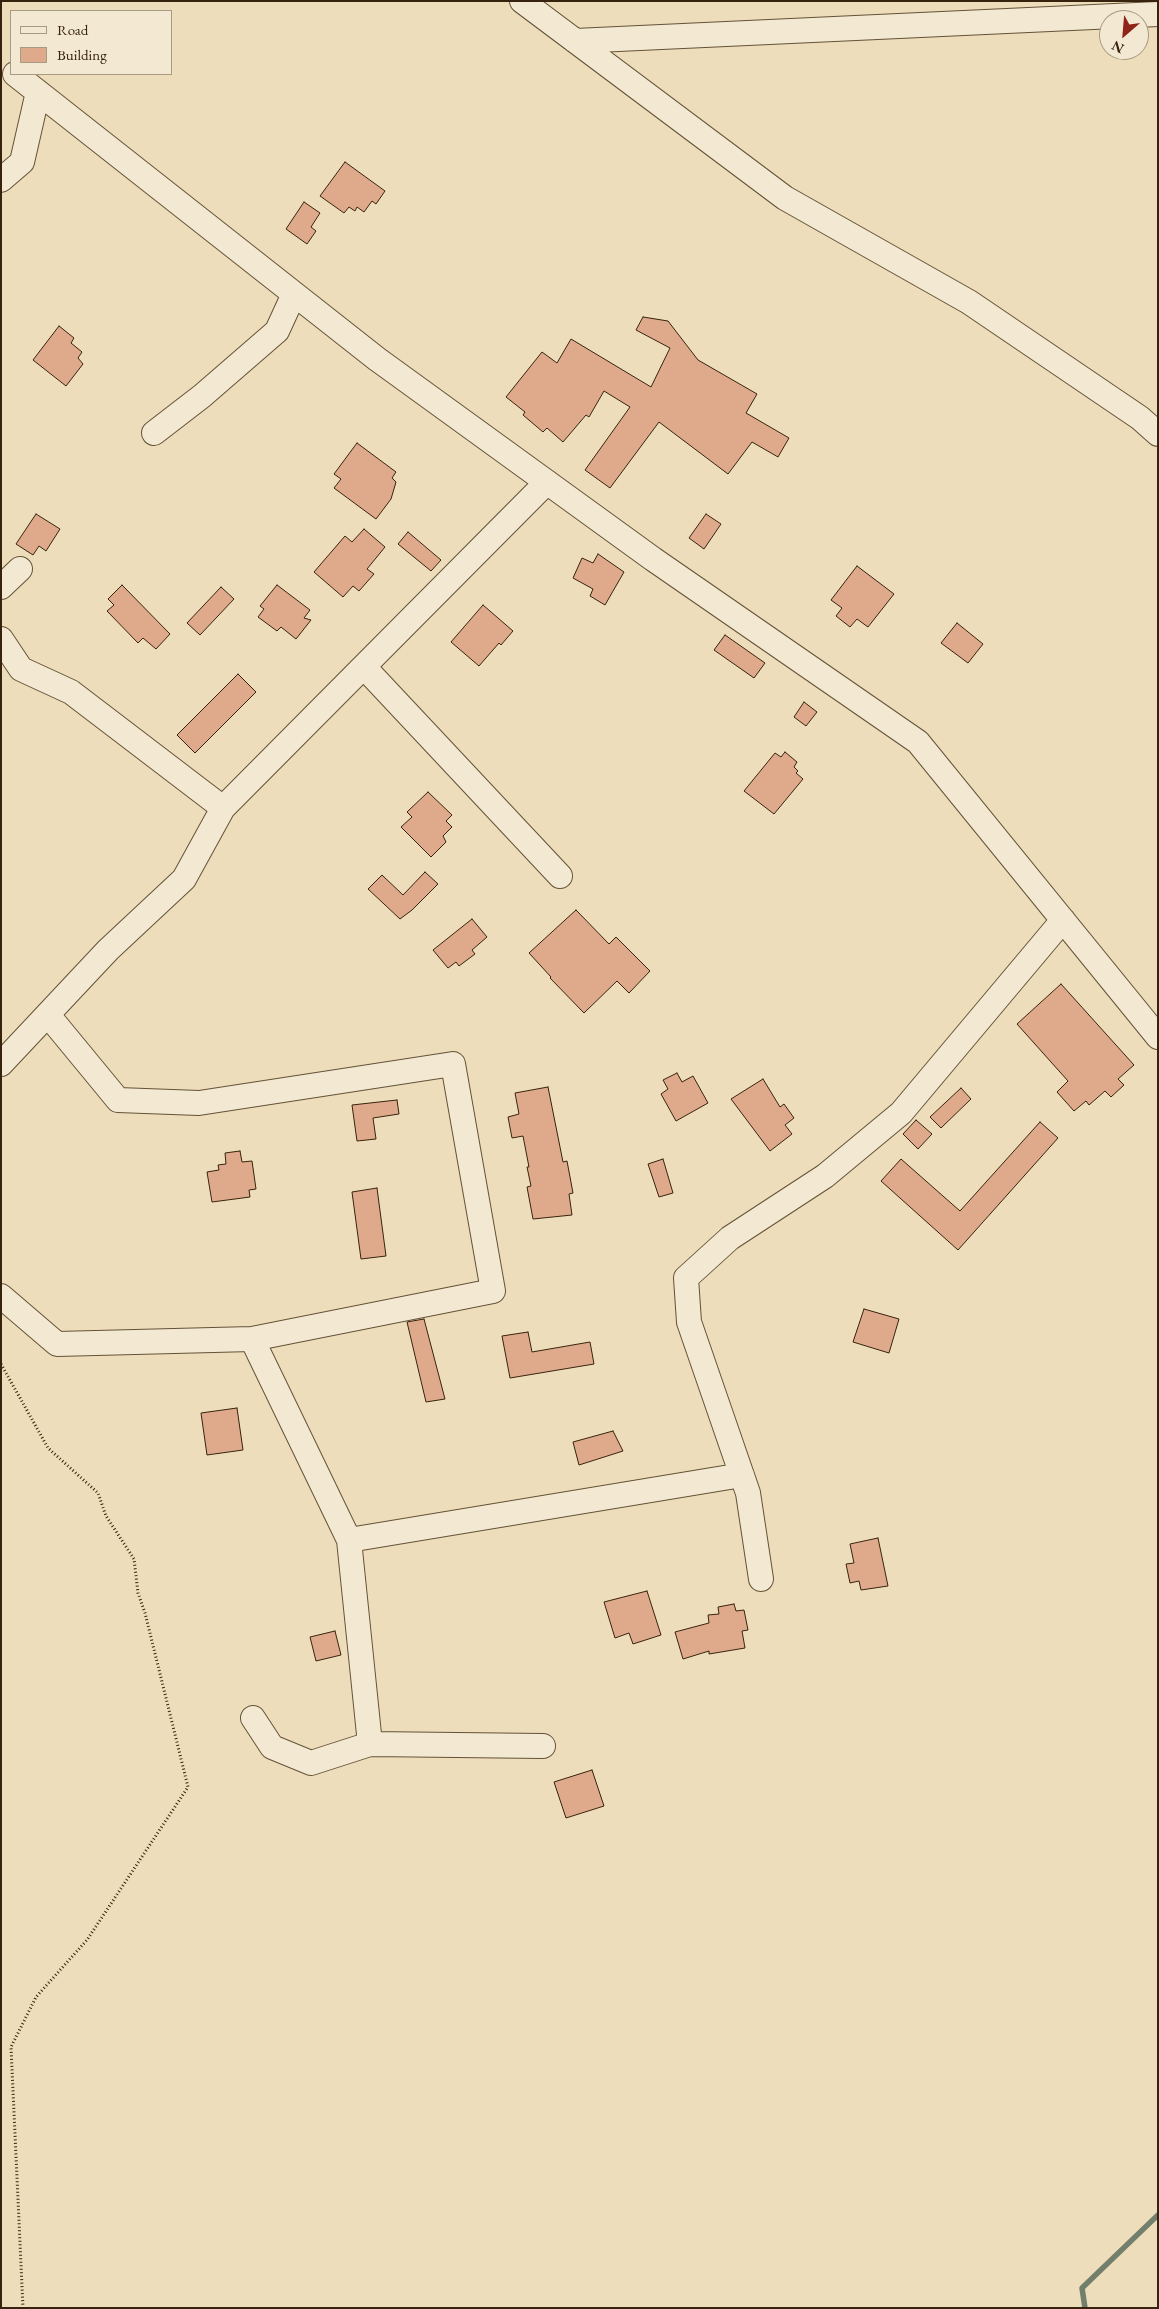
<!DOCTYPE html>
<html>
<head>
<meta charset="utf-8">
<style>
  body { margin:0 }
  #map { position:relative; width:1159px; height:2309px; overflow:hidden; background:#edddba; font-family:"EB Garamond",serif }
  canvas { display:block }
  .frame { position:absolute; inset:0; border:2px solid #37230d; pointer-events:none }
  .legend { position:absolute; left:10px; top:10px; width:162px; height:65px; box-sizing:border-box; background:#f3e9d2; border:1px solid #a89a83; margin:0; padding:6px 9px; list-style:none; font-size:15px; color:#37230d }
  .legend li { display:flex; align-items:center; gap:10px; height:25px }
  .legend b { width:25px; border:1px solid #a89a83 }
  .north { position:absolute; left:1099px; top:10px; width:50px; height:50px; box-sizing:border-box; background:#f3e9d2; border:1px solid #a89a83; border-radius:50%; rotate:207deg; font-size:14px; font-weight:700; line-height:20px; text-align:center; color:#37230d }
  .north::after { content:''; display:block; margin:auto; width:18px; height:22px; background:#8f2418; clip-path:polygon(50% 0,100% 100%,50% 72%,0 100%) }
</style>
</head>
<body>
<div id="map">
<canvas width="1159" height="2309"></canvas>
<div class="frame"></div>
<ul class="legend">
<li><b style="height:6px;background:#f3e9d2"></b>Road</li>
<li><b style="height:14px;background:#dfaa8c"></b>Building</li>
</ul>
<div class="north">N</div>
</div>
<script>
const c = document.querySelector('canvas').getContext('2d');
c.lineJoin = 'round';
const poly = rows => new Path2D(rows.map(r => 'M' + r).join(''));
function stroke(path, color, width, dash) { c.strokeStyle = color; c.lineWidth = width; c.lineCap = dash ? 'butt' : 'round'; c.setLineDash(dash || []); c.stroke(path); }
function fill(path, color) { c.fillStyle = color; c.fill(path, 'evenodd'); }
stroke(poly([
  [1085,2308,1082,2288,1158,2215]
]), '#727f6c', 5.5);
const building = poly([
  [345,162,385,191,376,204,372,201,364,212,357,207,355,211,349,207,344,213,320,196,345,162],
  [304,202,320,213,311,227,316,231,307,244,286,229,304,202],
  [643,317,668,321,698,360,757,394,746,413,789,438,778,457,752,442,728,474,659,422,610,488,585,470,630,407,604,391,589,417,586,415,563,442,547,428,543,432,523,415,525,412,506,397,542,352,557,363,571,339,651,387,670,348,636,330,643,317],
  [59,326,74,338,71,343,82,352,78,358,83,364,66,386,33,360,59,326],
  [357,443,396,472,392,478,396,482,391,499,376,519,334,488,341,479,334,474,357,443],
  [36,514,60,529,46,551,39,546,33,555,16,544,36,514],
  [706,514,721,524,704,549,689,538,706,514],
  [364,529,385,547,367,569,374,574,359,591,353,586,343,597,314,572,345,536,352,542,364,529],
  [408,532,441,560,431,571,398,544,408,532],
  [598,554,624,572,605,605,590,596,593,589,573,578,582,558,593,563,598,554],
  [857,566,894,594,868,627,857,619,850,627,836,616,842,608,831,600,857,566],
  [122,585,170,634,156,649,143,638,138,643,107,611,114,605,108,599,122,585],
  [277,585,310,610,304,618,311,620,296,639,281,627,277,631,258,617,264,609,260,606,277,585],
  [221,587,234,599,200,635,187,623,221,587],
  [483,605,513,631,501,645,499,643,479,666,451,642,483,605],
  [957,623,983,644,968,663,941,643,957,623],
  [725,635,765,663,754,678,714,650,725,635],
  [238,674,256,692,195,753,177,735,238,674],
  [804,702,817,712,806,726,794,717,804,702],
  [785,752,797,762,794,767,798,771,796,773,803,779,774,814,744,791,775,753,781,757,785,752],
  [428,792,452,815,446,821,452,827,443,836,446,842,431,857,401,827,412,817,407,812,428,792],
  [425,872,438,884,412,910,400,919,368,889,382,875,403,895,425,872],
  [576,910,609,944,616,937,650,971,629,993,617,981,584,1013,550,978,551,977,529,953,576,910],
  [472,919,487,937,472,950,475,954,459,966,456,962,448,968,433,950,472,919],
  [1061,984,1134,1065,1118,1079,1124,1085,1111,1097,1105,1091,1089,1105,1086,1101,1074,1111,1057,1092,1068,1081,1017,1024,1061,984],
  [677,1073,682,1082,693,1076,708,1103,676,1121,661,1094,668,1089,663,1080,677,1073],
  [763,1079,780,1107,784,1104,794,1118,785,1125,792,1134,770,1151,731,1099,763,1079],
  [548,1087,563,1162,567,1161,573,1193,569,1194,572,1215,533,1219,527,1187,531,1186,527,1167,529,1167,523,1136,512,1138,508,1117,519,1114,515,1093,548,1087],
  [961,1088,971,1099,941,1128,930,1117,961,1088],
  [397,1100,399,1114,373,1118,376,1139,357,1141,352,1105,397,1100],
  [916,1120,932,1134,918,1149,903,1134,916,1120],
  [1040,1122,1058,1138,958,1250,881,1181,901,1159,960,1211,1040,1122],
  [240,1151,242,1162,252,1161,256,1189,249,1190,250,1197,212,1202,207,1172,219,1170,218,1165,226,1164,225,1153,240,1151],
  [663,1159,673,1193,659,1197,648,1164,663,1159],
  [377,1188,386,1256,361,1259,352,1192,377,1188],
  [864,1309,899,1319,889,1353,853,1342,864,1309],
  [424,1319,445,1399,426,1402,407,1322,424,1319],
  [528,1332,532,1352,590,1342,594,1364,510,1378,502,1336,528,1332],
  [237,1408,243,1450,207,1455,201,1413,237,1408],
  [613,1431,623,1451,579,1465,573,1442,613,1431],
  [878,1538,888,1586,861,1590,859,1581,850,1583,846,1564,854,1563,850,1544,878,1538],
  [647,1591,661,1635,633,1644,629,1633,615,1638,604,1602,647,1591],
  [734,1604,736,1611,744,1610,748,1630,742,1631,745,1648,709,1654,709,1651,683,1659,675,1632,709,1623,708,1615,719,1614,718,1607,734,1604],
  [335,1631,341,1655,316,1661,310,1637,335,1631],
  [592,1770,604,1806,566,1818,554,1782,592,1770]
]);
fill(building, '#dfaa8c');
stroke(building, '#37230d', 1);
const street = poly([
  [522,1,785,198,969,302,1140,418,1158,434],
  [575,41,1158,14],
  [15,74,377,359,653,559,918,742,1158,1037],
  [1,180,22,162,38,92],
  [154,433,202,396,277,331,294,294],
  [1,587,20,569],
  [1,639,21,669,71,692,223,808],
  [364,667,560,876],
  [1,1064,108,950,184,879,223,808,547,482],
  [1,1296,57,1344,252,1339,493,1291,453,1064,199,1103,118,1100,48,1015],
  [252,1339,349,1540,370,1744],
  [349,1540,742,1475],
  [761,1579,748,1493,689,1322,686,1278,730,1238,825,1176,901,1113,1063,920],
  [253,1718,272,1747,311,1763,370,1744,543,1746]
]);
stroke(street, '#645238', 26);
stroke(poly([
  [1,1364,48,1448,98,1493,106,1516,134,1559,138,1593,145,1613,188,1787,87,1940,36,1997,11,2047,23,2308]
]), '#37230d', 3, [1, 2.5]);
stroke(street, '#f3e9d2', 24);
</script>
</body>
</html>
